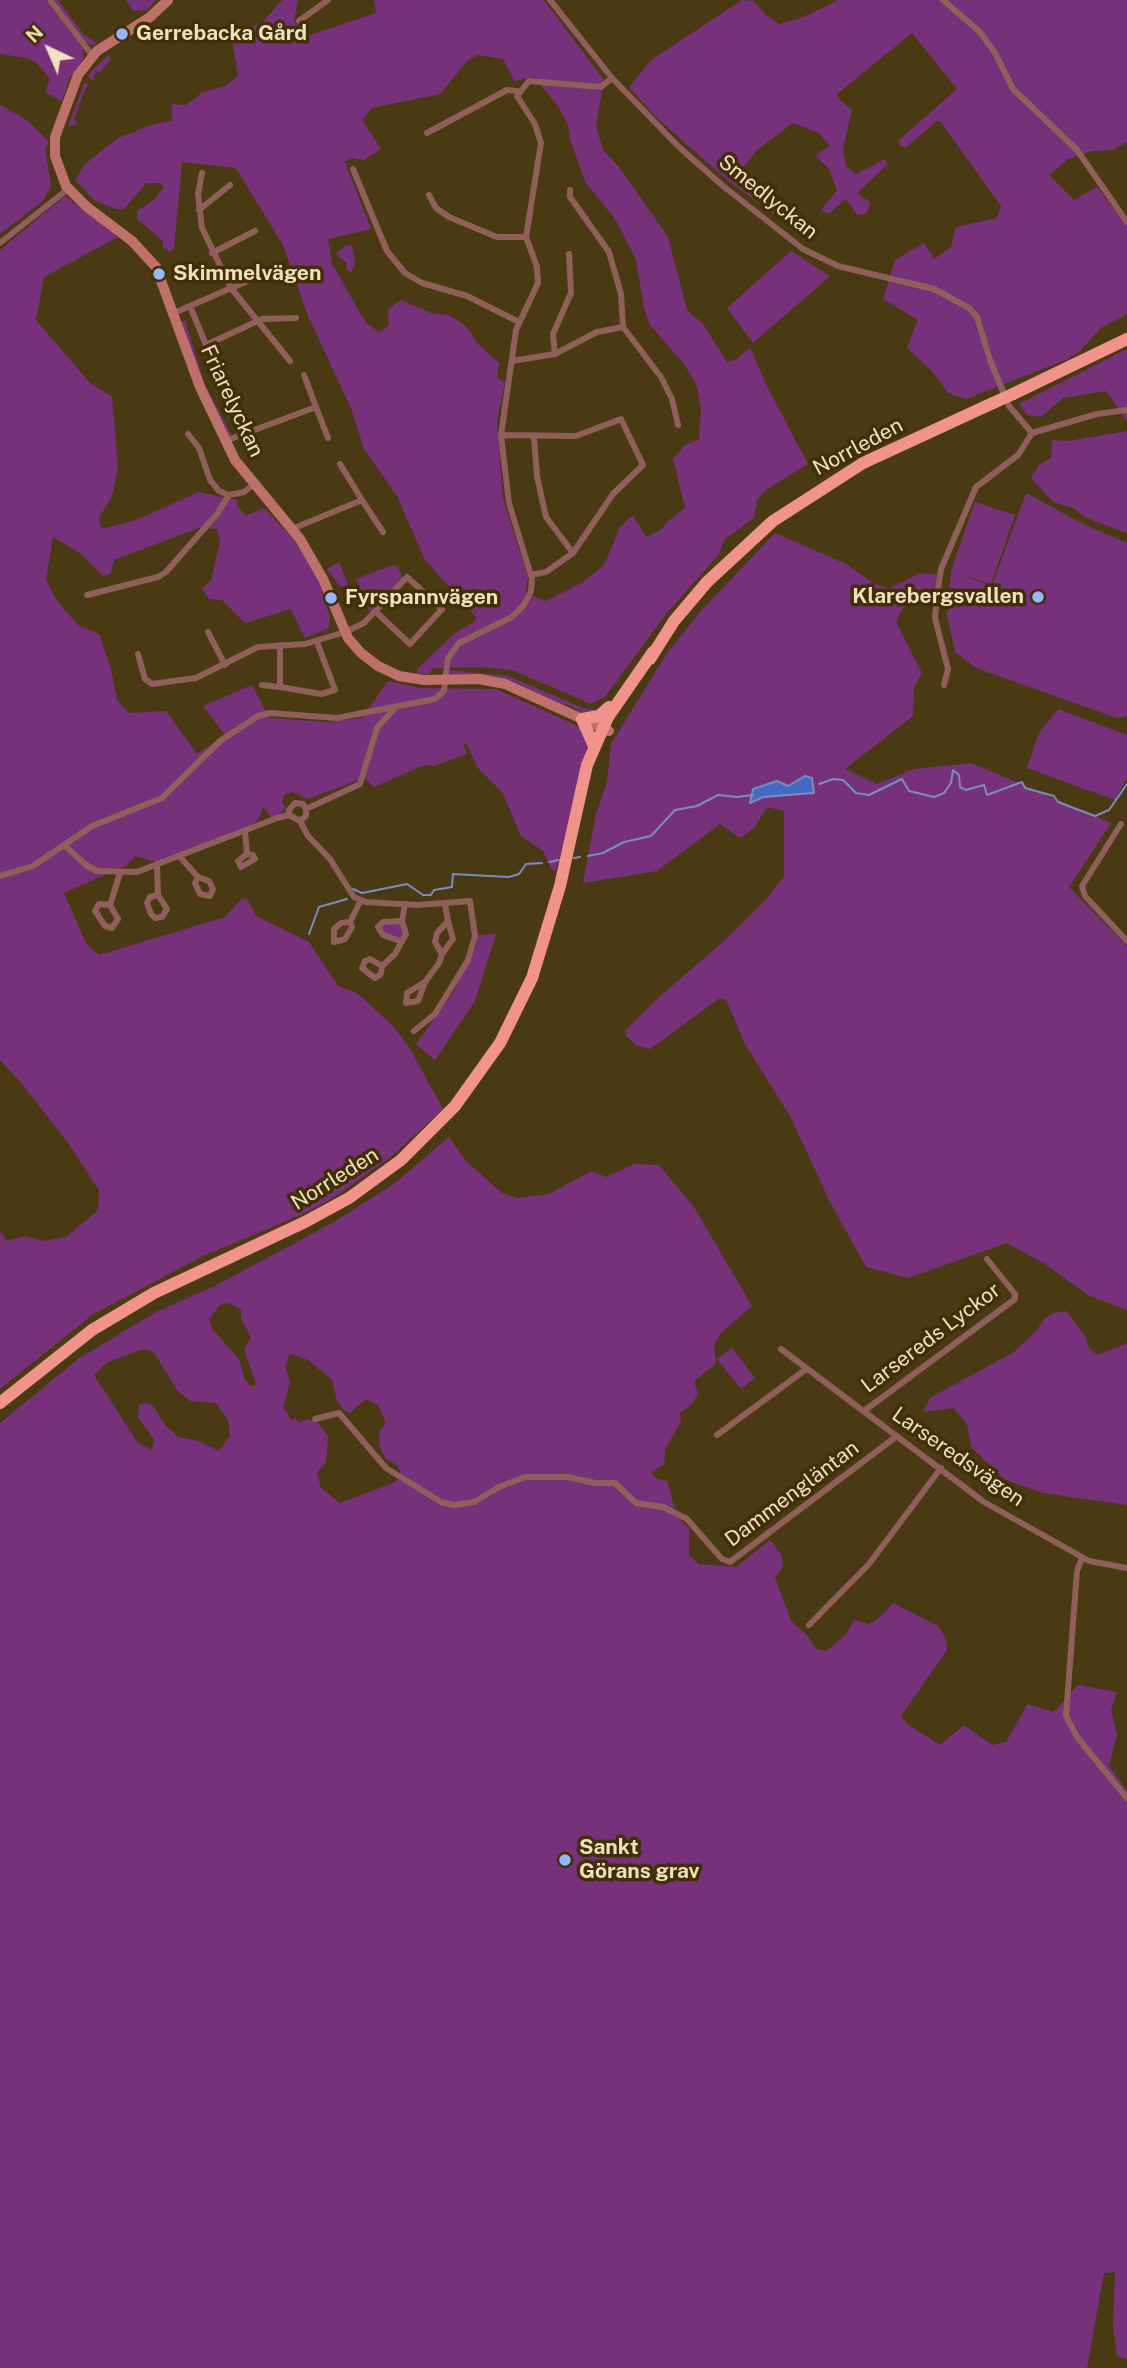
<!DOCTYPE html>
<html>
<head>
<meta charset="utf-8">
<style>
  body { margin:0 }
  #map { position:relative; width:1127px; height:2368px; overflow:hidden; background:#4a3a13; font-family:"Public Sans",sans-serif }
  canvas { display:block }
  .north { position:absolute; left:14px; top:14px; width:70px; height:70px; -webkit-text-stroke:5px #402f07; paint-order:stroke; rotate:316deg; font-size:19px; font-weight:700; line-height:28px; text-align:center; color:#f0e0bd }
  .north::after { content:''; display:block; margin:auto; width:24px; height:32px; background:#f0e0bd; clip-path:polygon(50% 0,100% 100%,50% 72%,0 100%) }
</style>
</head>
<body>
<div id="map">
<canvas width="1127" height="2368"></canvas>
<div class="north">N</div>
</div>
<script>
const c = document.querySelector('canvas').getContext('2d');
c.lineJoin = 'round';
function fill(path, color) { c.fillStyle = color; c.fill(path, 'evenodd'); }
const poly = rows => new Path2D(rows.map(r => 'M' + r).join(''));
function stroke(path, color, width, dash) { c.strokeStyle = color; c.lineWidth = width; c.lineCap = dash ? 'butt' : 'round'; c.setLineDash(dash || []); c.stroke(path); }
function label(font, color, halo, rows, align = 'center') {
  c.font = font + ' "Public Sans",sans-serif'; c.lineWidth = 7; c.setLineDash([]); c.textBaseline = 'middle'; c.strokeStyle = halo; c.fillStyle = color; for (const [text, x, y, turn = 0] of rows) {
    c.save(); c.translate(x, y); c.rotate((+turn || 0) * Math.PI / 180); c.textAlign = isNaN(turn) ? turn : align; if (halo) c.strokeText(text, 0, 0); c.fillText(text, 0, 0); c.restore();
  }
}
fill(poly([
  [0,0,46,0,83,48,83,60,69,79,62,101,45,92,50,79,37,63,27,58,0,54],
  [54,0,58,0,84,35,98,44,91,45,85,42],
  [126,0,156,0,147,10,133,11],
  [282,0,298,0,294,21,307,36,376,13,374,0,544,0,604,80,596,126,603,150,619,167,668,237,687,310,703,324,727,362,737,359,750,348,767,386,808,464,766,490,757,500,754,518,725,539,719,554,666,614,605,697,591,704,512,670,478,667,433,668,429,674,417,673,417,669,455,633,474,622,476,617,425,560,397,496,364,449,351,408,308,316,283,245,236,168,182,162,174,248,170,252,163,248,163,241,137,219,137,211,154,200,164,187,161,183,146,183,124,209,116,209,94,200,75,180,85,164,118,138,154,124,172,121,172,104,186,105,203,92,225,86,238,76,231,34,262,23],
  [477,55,503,59,514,81,534,77,558,106,568,125,570,140,586,183,615,219,635,257,645,312,650,325,684,364,696,384,701,408,699,439,685,445,673,459,685,508,667,522,662,529,649,536,645,536,633,515,620,527,604,565,583,582,546,601,525,594,528,577,503,499,497,421,505,382,497,378,499,363,478,344,465,325,448,315,431,313,401,300,388,309,389,326,379,332,366,323,332,264,328,239,371,229,345,162,351,158,364,160,381,149,362,120,372,108,440,94,467,61],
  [742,0,754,1,766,15,779,24,801,18,839,0,1127,0,1127,142,1113,150,1092,151,1068,159,1049,175,1074,200,1097,187,1127,226,1127,314,1101,328,1079,352,1068,359,966,399,948,393,932,371,907,348,918,320,883,299,895,260,924,243,934,259,951,247,956,227,997,218,1001,206,941,122,937,121,905,148,899,145,899,140,957,89,912,33,837,94,838,98,852,110,843,149,846,166,856,174,885,159,888,164,857,193,871,203,866,214,857,215,846,199,828,214,821,210,837,190,829,169,815,155,830,146,819,133,793,123,757,150,740,172,781,219,727,180,656,117,629,87,651,60],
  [108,55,111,59,100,72,96,71,93,81,87,76],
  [85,82,90,89,86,87,74,119,77,125,68,126],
  [0,105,28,121,49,142,45,149,51,186,43,201,0,234],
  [65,196,118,237,44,277,36,320,89,382,112,397,118,468,112,496,99,518,101,529,136,520,199,492,237,500,238,506,246,516,264,508,289,534,316,572,330,618,329,628,305,638,291,609,245,623,222,600,209,599,202,589,211,580,220,542,217,529,199,528,114,560,111,573,103,576,80,553,53,537,46,580,57,601,78,625,99,634,111,669,117,700,129,713,166,711,197,754,225,735,203,706,252,685,269,718,328,722,362,718,388,681,420,688,496,689,578,726,588,734,591,743,556,871,551,869,543,851,521,836,502,792,478,768,466,743,463,744,467,754,434,766,424,765,374,787,364,778,307,799,293,792,285,794,282,802,286,809,276,816,271,817,263,807,259,819,250,826,156,862,135,856,127,865,64,893,86,943,99,955,225,917,242,898,248,900,256,916,309,942,338,986,357,993,394,1027,409,1047,443,1109,392,1156,333,1198,305,1213,201,1257,92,1315,0,1389,0,1231,7,1241,26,1236,44,1241,66,1237,98,1210,99,1190,68,1143,23,1085,0,1060,0,250],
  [352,245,355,264,351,272,346,269,347,263,336,254,345,246],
  [791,251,830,276,753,343,727,308],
  [185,320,204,383,232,436,228,436,201,381,182,322],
  [1127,349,1127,421,1106,391,1063,398,1041,417,1027,415,1019,404],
  [1127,431,1127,533,1084,517,1074,508,1053,502,1031,478,1039,465,1051,458,1052,440,1068,441],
  [1026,493,1085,525,1127,543,1127,716,1117,718,976,668,955,652,947,615,951,571,975,502,1015,515,991,584,959,574,992,586],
  [775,533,846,564,873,583,889,589,920,573,937,575,934,591,903,608,896,622,922,673,914,687,913,716,845,769,877,784,914,769,972,763,1111,823,1069,887,1127,946,1127,1310,1088,1295,1045,1264,1007,1243,908,1278,866,1267,830,1202,790,1116,745,1044,726,1000,720,998,650,1049,637,1046,626,1036,625,1031,657,999,724,941,767,898,784,876,784,811,767,807,754,828,740,838,720,824,657,871,583,883,596,814,607,782,611,744,666,655,699,613],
  [339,562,348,585,340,587,327,569],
  [393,565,398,567,403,579,373,612,369,610,356,579],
  [449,670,508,676,583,708,602,710,586,715,571,706,450,675],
  [1058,709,1127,735,1127,778,1115,800,1027,768,1039,733],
  [402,922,405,930,400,940,382,933,380,925],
  [496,934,475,1001,435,1060,416,1044,453,993,476,947,477,935],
  [449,1137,466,1161,502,1193,518,1198,549,1194,591,1171,606,1177,635,1164,659,1165,694,1207,752,1306,721,1333,714,1346,716,1364,694,1381,698,1394,692,1404,680,1413,681,1422,665,1449,664,1465,651,1472,655,1478,667,1481,677,1517,689,1528,689,1556,699,1564,736,1567,770,1540,782,1556,783,1567,775,1577,791,1621,806,1634,816,1649,825,1651,833,1646,847,1633,854,1620,869,1624,877,1620,893,1603,938,1626,946,1639,947,1650,901,1716,907,1724,940,1745,964,1725,992,1745,1006,1742,1028,1704,1054,1712,1078,1685,1117,1692,1111,1710,1117,1734,1109,1766,1127,1791,1127,2359,1117,2356,1113,2325,1115,2272,1104,2273,1087,2368,0,2368,0,1423,78,1359,156,1312,215,1286,334,1222,395,1183],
  [228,1303,241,1309,241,1318,251,1338,244,1349,256,1384,252,1387,245,1380,239,1359,213,1330,209,1319,220,1305],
  [143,1349,154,1352,177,1390,190,1401,216,1403,228,1420,230,1436,219,1451,199,1441,179,1437,165,1425,154,1407,146,1403,139,1405,138,1417,154,1440,152,1450,138,1443,94,1375,106,1363],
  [290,1354,308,1360,332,1380,337,1401,344,1410,350,1413,366,1399,378,1405,386,1423,380,1431,379,1446,386,1459,397,1465,402,1476,393,1483,340,1503,321,1488,317,1473,326,1462,328,1436,317,1422,308,1419,299,1423,295,1418,292,1421,283,1407,290,1382,285,1366],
  [1066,1311,1085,1336,1090,1350,1098,1355,1127,1343,1127,1505,1043,1493,1004,1479,971,1447,967,1424,953,1408,923,1412,930,1398,1014,1352,1037,1330,1044,1319,1053,1313],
  [732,1348,755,1378,741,1389,717,1359]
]), '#77317b');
const water = poly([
  [805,776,812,778,814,793,763,797,750,803,753,789,777,781,788,786,805,776]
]);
fill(water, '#4569c2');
stroke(water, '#788dc0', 2);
stroke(poly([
  [819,784,833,779,843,780,856,793,869,795,902,779,909,791,934,797,944,793,951,783,953,770,959,775,960,787,966,790,984,785,987,795,1022,782,1025,788,1054,796,1058,802,1095,816,1109,810,1127,784],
  [588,856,603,853,624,842,651,836,675,810,697,806,718,795,737,797,753,795],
  [574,858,580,857],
  [549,862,559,860],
  [353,889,362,893,407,884,423,895,431,895,434,890,452,887,453,874,509,877,519,874,526,864,542,863],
  [309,934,319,907,347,899]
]), '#788dc0', 2);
stroke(poly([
  [50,0,92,55],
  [550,0,612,78,679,147,723,186,803,249,838,266,934,289,969,308,977,317,990,360,1009,406,1032,433],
  [943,0,980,32,995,53,1013,89,1077,150,1127,222],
  [299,21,328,0],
  [427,133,507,90,517,91],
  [353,169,387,251,405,273,422,283,467,296,519,322],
  [202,173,198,194,202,228,231,288,278,269],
  [570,190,570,197,609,252,621,294,623,327,661,377,672,399,678,425],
  [429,195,436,208,449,217,497,237,526,237],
  [199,210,230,185],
  [0,243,68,189],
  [212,253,255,231],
  [190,306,231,288,290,361],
  [174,313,190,306,206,345,262,319,296,318],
  [555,354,553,334,571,293,569,254],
  [512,361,555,354,597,332,623,327],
  [304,375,316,407],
  [188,434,199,448,210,480,219,491,229,495,244,492,253,485],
  [501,435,576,436,621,419,643,465,613,494,573,553,546,572,531,575],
  [534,437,537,476,546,517,573,553],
  [225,441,316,407,328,438],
  [362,500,383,532],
  [292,529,362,500,340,464],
  [87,595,158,577,166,572,217,514,229,495],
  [208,632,225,665],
  [280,645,280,687,321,694,335,690,317,642],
  [138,654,145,679,152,684,196,678,258,647,305,644,345,632,364,623,407,577,442,609,410,644,376,612],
  [262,685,280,687],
  [944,685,948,669,935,618,938,589,941,569,976,487,1018,455,1032,433,1097,414,1127,410],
  [306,809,360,784,377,728,394,709],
  [300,821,308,836,330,859,354,897,366,902,417,905,470,901,475,936,468,960,435,1014,414,1031],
  [1121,824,1082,886,1085,896,1127,941],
  [245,831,247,854,238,861,241,867,255,859,253,855,247,854],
  [64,845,86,865,97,871,137,872,277,818,289,815,300,821,306,816,306,809,303,804,295,803,289,810,289,815],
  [180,857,198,877,195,883,200,894,210,896,213,889,209,881,198,877],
  [157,866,158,895,150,897,147,903,151,914,155,918,162,917,167,909,158,895],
  [0,876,33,866,92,826,162,798,220,741,258,716,270,713,337,718,435,699,444,691,448,658,459,643,512,617,524,605,531,591,532,579,509,503,501,435,516,330,538,283,537,267,526,237,541,143,535,124,517,96,529,81,601,87,612,78],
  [110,905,99,904,95,911,105,926,112,928,118,919,110,905,120,873],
  [350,922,352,927,345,939,334,942,334,929,341,923,350,922,361,900],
  [400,941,383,935,378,927,383,922,402,921],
  [442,954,453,939,448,921],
  [382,966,381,974,375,978,362,968,365,961,370,959,382,966,395,954,406,934,402,921,405,904],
  [425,982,418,1001,406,1003,407,993,425,982,439,963,442,954,435,942,437,933,448,921,445,904],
  [781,1349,984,1502,1089,1561,1127,1568],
  [864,1411,1015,1299,1015,1294,987,1259],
  [315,1419,339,1413,386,1468,441,1502,454,1505,474,1502,499,1487,525,1477,568,1477,595,1483,615,1483,636,1503,663,1507,687,1519,722,1559,730,1562,897,1436],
  [717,1435,805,1370],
  [1082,1558,1077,1571,1066,1716,1077,1737,1127,1798],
  [809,1625,869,1564,941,1468]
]), '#905f5b', 6);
stroke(poly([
  [168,0,150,17,97,51,78,75,55,137,55,156,66,186,87,207,132,241,156,267,200,387,235,460,300,539,323,579,348,638,361,653,378,666,399,676,424,680,479,679,505,684,609,731]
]), '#be716a', 10);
stroke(poly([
  [1013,394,1127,339],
  [650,659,674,621,707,582,773,521,863,463,993,403],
  [594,746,582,719,599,716,609,707],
  [0,1403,92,1330,154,1293,305,1222,349,1198,401,1160,455,1106,500,1043,532,978,560,886,587,765,608,717,653,652]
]), '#f2938b', 12);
stroke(poly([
  [993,403,1013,394]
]), '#f2938b', 12);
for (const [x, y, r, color] of [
  [122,34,7,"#96b6fd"],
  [159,274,7,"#96b6fd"],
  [1038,597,7,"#96b6fd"],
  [331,598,7,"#96b6fd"],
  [565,1860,7,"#96b6fd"]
]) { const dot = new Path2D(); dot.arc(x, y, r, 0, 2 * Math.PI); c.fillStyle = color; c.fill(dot); stroke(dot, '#402f07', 2.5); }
label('bold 21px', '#f0e0bd', '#402f07', [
  ["Gerrebacka Gård",136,34],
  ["Skimmelvägen",173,274],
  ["Klarebergsvallen",1024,597,"right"],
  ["Fyrspannvägen",345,598],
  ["Sankt",579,1848],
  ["Görans grav",579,1872]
], 'left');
label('21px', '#f0e0bd', '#402f07', [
  ["Smedlyckan",768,197,39],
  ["Friarelyckan",232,401,65],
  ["Norrleden",858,447,-28],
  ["Norrleden",335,1179,-32],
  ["Larsereds Lyckor",931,1338,-37],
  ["Larseredsvägen",958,1457,35],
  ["Dammengläntan",792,1494,-37]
]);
</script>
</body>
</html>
